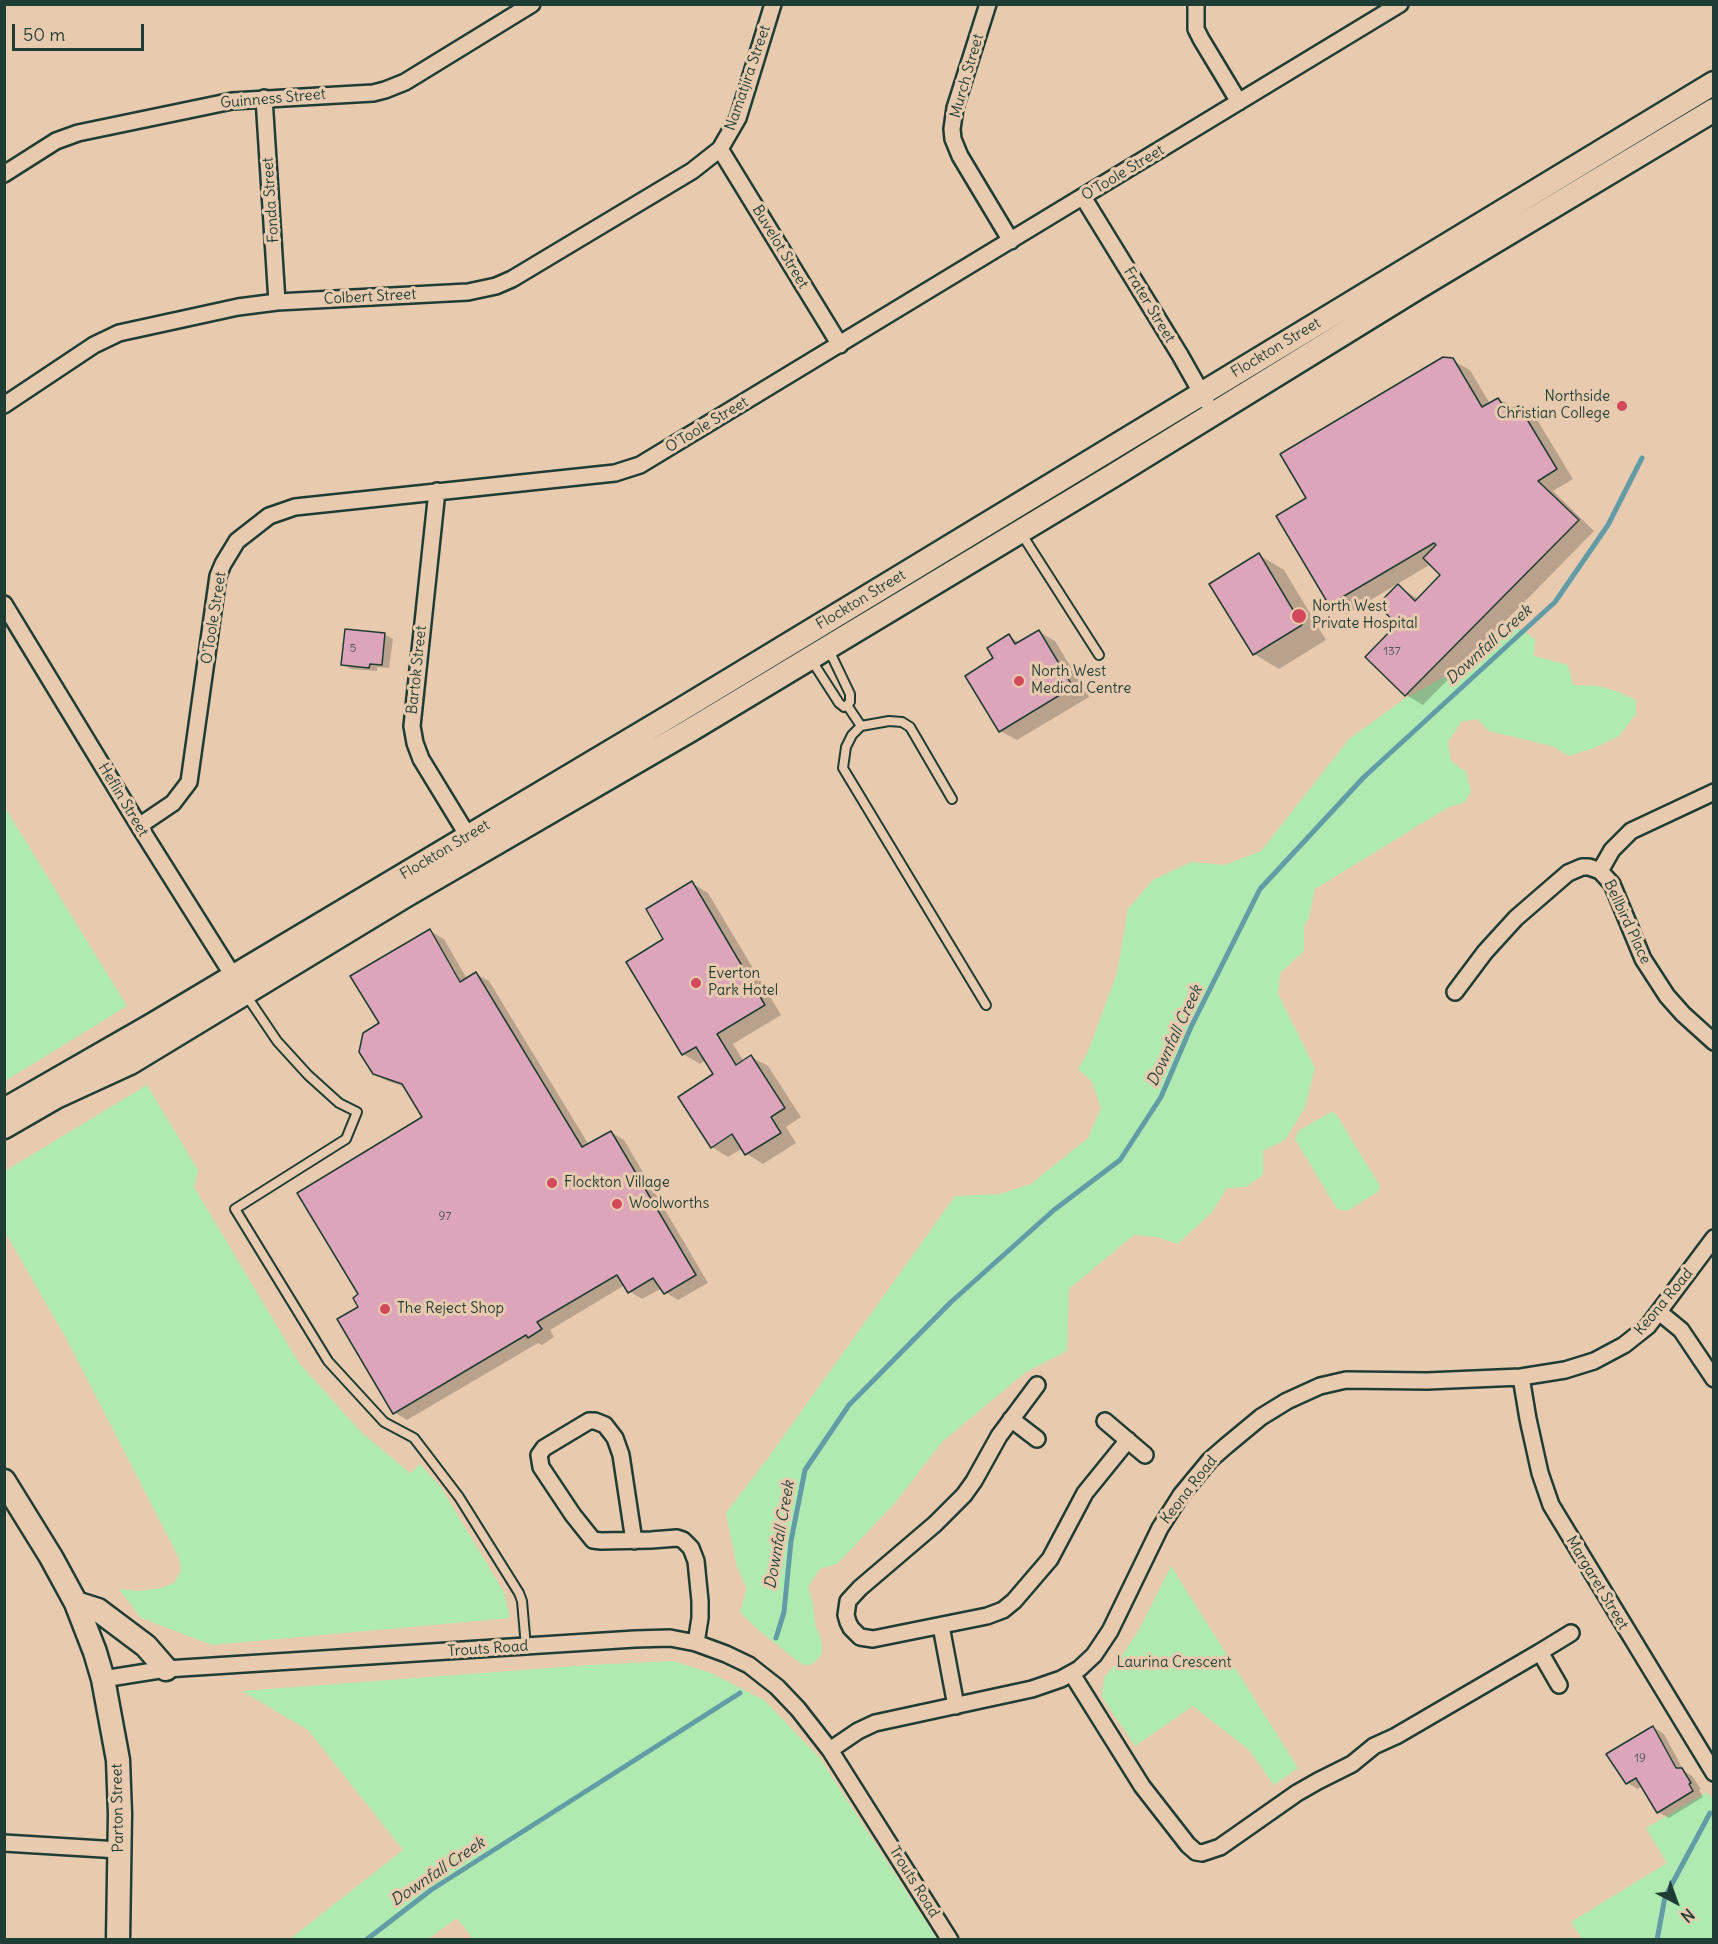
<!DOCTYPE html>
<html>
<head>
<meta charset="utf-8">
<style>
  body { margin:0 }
  #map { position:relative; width:1718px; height:1944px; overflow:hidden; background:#e8cbaf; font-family:Delius,sans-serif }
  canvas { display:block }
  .frame { position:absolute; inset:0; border:6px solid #1f3d34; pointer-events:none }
  .north { position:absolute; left:1646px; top:1872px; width:60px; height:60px; -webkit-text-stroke:4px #e8cbaf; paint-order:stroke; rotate:139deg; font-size:16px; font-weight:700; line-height:24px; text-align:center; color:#1f3d34 }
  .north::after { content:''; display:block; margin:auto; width:21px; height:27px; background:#1f3d34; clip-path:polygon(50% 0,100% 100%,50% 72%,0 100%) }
  .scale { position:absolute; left:12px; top:24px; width:132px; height:27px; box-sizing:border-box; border:3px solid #1f3d34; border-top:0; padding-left:8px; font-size:18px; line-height:21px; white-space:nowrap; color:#1f3d34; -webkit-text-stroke:4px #e8cbaf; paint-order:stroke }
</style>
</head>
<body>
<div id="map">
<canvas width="1718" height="1944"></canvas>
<div class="frame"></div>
<div class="north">N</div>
<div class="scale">50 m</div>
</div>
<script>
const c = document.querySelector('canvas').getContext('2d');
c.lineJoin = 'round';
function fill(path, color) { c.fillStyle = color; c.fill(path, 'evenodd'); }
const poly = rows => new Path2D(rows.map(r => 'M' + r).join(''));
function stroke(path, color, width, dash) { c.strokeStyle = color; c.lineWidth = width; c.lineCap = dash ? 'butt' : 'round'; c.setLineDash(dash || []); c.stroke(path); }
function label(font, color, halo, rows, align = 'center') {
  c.font = font + ' Delius,sans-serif'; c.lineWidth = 6; c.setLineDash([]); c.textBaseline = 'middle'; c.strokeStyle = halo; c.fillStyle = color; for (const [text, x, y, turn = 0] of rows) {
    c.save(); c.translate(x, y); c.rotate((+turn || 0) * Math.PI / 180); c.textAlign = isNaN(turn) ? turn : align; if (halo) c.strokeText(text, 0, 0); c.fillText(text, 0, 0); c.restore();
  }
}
fill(poly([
  [1515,626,1535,639,1534,656,1568,665,1573,685,1599,686,1621,693,1636,700,1636,714,1619,736,1594,748,1569,756,1552,746,1489,731,1477,719,1461,722,1448,742,1451,761,1466,772,1471,791,1465,802,1447,808,1315,889,1309,917,1304,927,1304,951,1280,973,1278,994,1315,1068,1305,1107,1285,1140,1263,1151,1263,1175,1246,1187,1227,1188,1212,1212,1178,1244,1157,1237,1134,1235,1069,1289,1067,1351,1026,1372,942,1442,894,1504,837,1564,820,1569,808,1587,813,1603,815,1624,821,1639,822,1654,813,1664,803,1665,758,1630,740,1612,747,1589,737,1567,726,1513,768,1458,955,1196,1000,1194,1031,1184,1088,1138,1101,1108,1092,1082,1078,1069,1088,1052,1117,973,1128,909,1153,880,1191,862,1225,865,1261,851,1349,739,1404,699,1470,663],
  [4,806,127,1006,5,1081,4,1081],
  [147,1085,198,1170,194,1187,299,1363,362,1433,410,1473,420,1464,440,1486,504,1592,510,1618,212,1645,141,1618,119,1589,138,1591,161,1588,174,1583,181,1571,179,1558,66,1338,5,1232,5,1171],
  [1331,1112,1336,1114,1380,1186,1379,1191,1347,1211,1337,1209,1295,1139,1298,1131],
  [1171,1566,1298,1768,1274,1785,1249,1750,1193,1706,1135,1746,1102,1697,1104,1677,1118,1662,1140,1628],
  [673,1661,711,1673,764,1700,819,1757,937,1939,474,1940,457,1918,428,1939,290,1939,403,1850,308,1730,242,1691,589,1665],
  [1707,1792,1714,1801,1713,1939,1582,1939,1571,1922,1667,1863,1646,1828]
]), '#afebb0');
fill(poly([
  [1452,360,1470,370,1490,404,1498,399,1536,418,1573,479,1553,491,1594,531,1423,705,1406,695,1367,657,1400,624,1398,586,1418,599,1442,575,1431,564,1347,614,1330,604,1278,517,1308,499],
  [1259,555,1284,570,1326,640,1279,669,1254,654],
  [347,631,385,635,393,639,389,668,377,667,377,671,351,669,343,664],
  [1039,632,1055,641,1089,697,1017,740,1000,731,996,659,1009,636,1020,643],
  [692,883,708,893,781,1015,733,1044,744,1062,751,1057,768,1066,801,1117,786,1127,796,1143,763,1164,747,1154,743,1148,728,1157,712,1147,715,1075,706,1060,700,1064,683,1054,665,940],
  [430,931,444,939,467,979,476,974,489,981,589,1145,611,1132,624,1140,708,1283,678,1300,665,1292,662,1288,642,1299,629,1291,625,1285,550,1330,554,1337,542,1345,538,1343,407,1420,394,1412,360,1307,360,1295,424,1118,405,1087,387,1081,374,1073,381,1024],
  [1653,1727,1664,1734,1684,1771,1692,1776,1701,1789,1699,1790,1703,1797,1669,1818,1658,1812,1642,1786,1638,1789,1627,1783]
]), '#0003');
stroke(poly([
  [776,1638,784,1612,791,1541,805,1470,849,1405,951,1302,1054,1210,1120,1160,1161,1097,1191,1027,1260,889,1364,777,1555,602,1608,525,1642,458],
  [366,1940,431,1890,740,1693],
  [1657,1940,1665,1897,1710,1813]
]), '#639ca6', 5);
const building = poly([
  [1443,357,1453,358,1482,407,1498,398,1508,413,1519,406,1557,469,1538,481,1579,520,1405,696,1365,657,1397,624,1377,605,1398,584,1415,601,1440,575,1423,558,1436,545,1434,543,1329,605,1276,516,1306,498,1280,454,1443,357],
  [1259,553,1302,625,1253,655,1209,584,1259,553],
  [345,629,385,633,382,665,370,664,369,668,341,665,345,629],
  [1039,630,1073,687,999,732,965,676,993,658,987,648,1009,634,1015,644,1039,630],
  [692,881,765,1005,717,1034,736,1065,751,1055,785,1108,771,1117,781,1133,745,1155,732,1134,711,1148,678,1097,713,1074,696,1047,682,1055,626,962,663,939,646,909,692,881],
  [430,929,460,982,476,972,582,1147,611,1131,696,1275,664,1294,653,1278,628,1293,617,1275,537,1322,542,1329,528,1338,526,1335,393,1414,337,1319,358,1307,353,1298,358,1294,297,1193,422,1117,402,1084,373,1074,359,1052,363,1033,379,1023,350,976,430,929],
  [1653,1726,1676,1768,1682,1768,1691,1783,1689,1784,1693,1791,1657,1813,1636,1778,1626,1784,1606,1754,1653,1726]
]);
fill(building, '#dca5ba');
stroke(building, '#1f3d34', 1.5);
const lane = poly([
  [1021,533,1099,655],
  [812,661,839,703,844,707,847,705,850,702,850,694,828,648],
  [847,705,861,726,889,721,902,722,910,727,952,799],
  [861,726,852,735,846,747,843,768,986,1005],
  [246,995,277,1041,308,1075,339,1103,357,1112,346,1139,235,1209,328,1361,384,1422,414,1438,459,1497,519,1593,522,1601,526,1647]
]);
const street = poly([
  [988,4,955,108,952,129,953,139,960,156,1011,241],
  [1196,4,1196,29,1201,39,1239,102],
  [264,98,277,302],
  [720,149,840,345],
  [4,174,56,141,78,133,232,101,373,93,385,90,405,82,532,4],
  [1083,197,1180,355,1206,401],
  [4,405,94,345,119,333,238,307,277,302,468,292,496,286,512,279,692,171,720,149,738,118,773,4],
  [437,491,412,726,415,743,421,759,468,836],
  [4,604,139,826,237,982],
  [139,826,173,803,189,782,218,576,223,564,237,541,269,516,295,507,615,473,640,465,1400,4],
  [1600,871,1612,850,1631,831,1714,792],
  [1455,992,1485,952,1516,918,1568,873,1582,867,1589,867,1600,871,1612,884,1643,959,1667,996,1683,1014,1714,1042],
  [1659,1312,1681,1330,1714,1379],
  [1521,1377,1528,1419,1540,1473,1551,1505,1714,1773],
  [1037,1385,999,1436,974,1481,964,1495,935,1524,860,1588,848,1601,846,1615,848,1622,851,1628,860,1637,873,1639,987,1616,1003,1610,1014,1601,1050,1559,1085,1493,1128,1440],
  [1011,1419,1037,1439],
  [1105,1421,1145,1455],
  [634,1541,621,1455,615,1438,605,1425,595,1421,589,1421,544,1448,539,1455,541,1467,573,1515,593,1540,601,1541,651,1540,677,1538,683,1540,691,1548,696,1561,700,1601,700,1618,696,1643],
  [941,1626,956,1706],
  [1072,1674,1142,1786,1188,1845,1196,1852,1202,1853,1220,1847,1297,1793,1318,1781,1352,1764,1374,1746,1396,1736,1540,1652],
  [103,1679,166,1669,635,1639,670,1638,696,1643,726,1654,749,1665,777,1687,798,1709,830,1750,950,1940],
  [1559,1685,1540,1652,1571,1633],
  [830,1750,858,1731,875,1723,1032,1689,1061,1679,1079,1669,1094,1655,1110,1631,1160,1528,1181,1495,1210,1460,1226,1446,1261,1417,1287,1401,1320,1386,1346,1380,1427,1381,1521,1377,1565,1370,1594,1361,1624,1345,1648,1326,1714,1238],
  [4,1843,119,1850]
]);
const secondary = poly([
  [4,1110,152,1025,677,712,1714,83],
  [4,1127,56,1097,130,1063,405,896,689,731,1114,475,1419,287,1714,110],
  [4,1481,51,1557,76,1603,95,1652,103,1679,118,1760,120,1814,118,1940],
  [76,1603,98,1610,146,1646,166,1669]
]);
stroke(lane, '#1f3d34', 12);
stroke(street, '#1f3d34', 20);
stroke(secondary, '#1f3d34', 27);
stroke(lane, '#e8cbaf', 8);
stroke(street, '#e8cbaf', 15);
stroke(secondary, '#e8cbaf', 22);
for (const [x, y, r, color] of [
  [1622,406,6,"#d1495b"],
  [1299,616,8,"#d1495b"],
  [1019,681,6,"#d1495b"],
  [696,983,6,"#d1495b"],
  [552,1183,6,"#d1495b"],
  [617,1204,6,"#d1495b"],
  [385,1309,6,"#d1495b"]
]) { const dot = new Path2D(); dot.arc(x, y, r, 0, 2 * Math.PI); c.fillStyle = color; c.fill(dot); stroke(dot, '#e8cbaf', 2); }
label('12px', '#4e5756', null, [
  ["5",353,649],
  ["137",1392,652],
  ["97",445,1217],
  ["19",1640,1759]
]);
label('15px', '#1f3d34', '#e8cbaf', [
  ["Murch Street",967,76,-74],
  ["Namatjira Street",748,78,-71],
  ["Guinness Street",273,99,-5],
  ["O'Toole Street",1123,173,-31],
  ["Fonda Street",271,200,-94],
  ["Buvelot Street",780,247,59],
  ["Colbert Street",370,297,-3],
  ["Frater Street",1149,305,59],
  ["Flockton Street",1276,348,-31],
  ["O'Toole Street",707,425,-31],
  ["Flockton Street",861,600,-31],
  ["O'Toole Street",214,618,-81],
  ["Bartok Street",417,670,-84],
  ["Heflin Street",123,800,59],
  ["Flockton Street",445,850,-31],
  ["Bellbird Place",1627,922,65],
  ["Keona Road",1664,1302,-50],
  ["Keona Road",1189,1490,-52],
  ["Margaret Street",1597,1583,59],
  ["Trouts Road",488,1649,-4],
  ["Parton Street",118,1808,-91],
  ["Trouts Road",914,1882,58]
]);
label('15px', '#1f3d34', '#e8cbaf', [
  ["Northside",1610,397,"right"],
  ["Christian College",1610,414,"right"],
  ["North West",1312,607],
  ["Private Hospital",1312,624],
  ["North West",1031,672],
  ["Medical Centre",1031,689],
  ["Everton",708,974],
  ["Park Hotel",708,991],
  ["Flockton Village",564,1183],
  ["Woolworths",629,1204],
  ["The Reject Shop",397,1309]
], 'left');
label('15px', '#26463a', '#e8cbaf', [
  ["Laurina Crescent",1174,1663]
]);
label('italic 16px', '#25453e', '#e8cbaf', [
  ["Downfall Creek",1489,645,-42],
  ["Downfall Creek",1175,1036,-65],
  ["Downfall Creek",780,1535,-80],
  ["Downfall Creek",438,1872,-34]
]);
</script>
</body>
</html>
